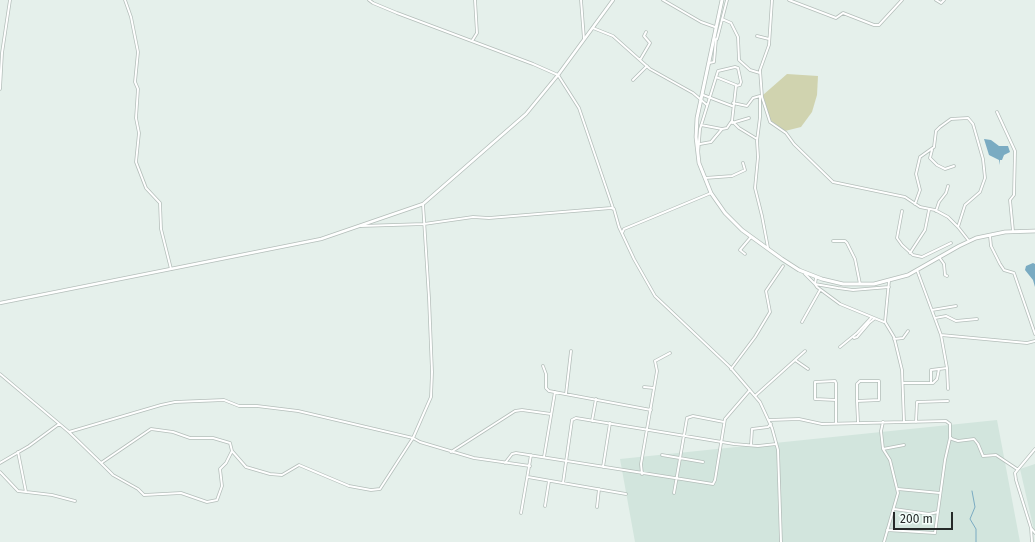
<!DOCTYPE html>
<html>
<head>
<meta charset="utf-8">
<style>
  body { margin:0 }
  #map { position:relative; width:1035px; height:542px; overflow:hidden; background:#e5f0eb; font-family:"Fira Sans",sans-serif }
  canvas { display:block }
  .scale { position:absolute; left:893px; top:512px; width:60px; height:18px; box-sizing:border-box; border:2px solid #252928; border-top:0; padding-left:5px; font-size:12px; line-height:14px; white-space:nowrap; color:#252928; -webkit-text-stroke:3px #f2fdf9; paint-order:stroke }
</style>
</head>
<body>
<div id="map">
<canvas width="1035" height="542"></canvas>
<div class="scale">200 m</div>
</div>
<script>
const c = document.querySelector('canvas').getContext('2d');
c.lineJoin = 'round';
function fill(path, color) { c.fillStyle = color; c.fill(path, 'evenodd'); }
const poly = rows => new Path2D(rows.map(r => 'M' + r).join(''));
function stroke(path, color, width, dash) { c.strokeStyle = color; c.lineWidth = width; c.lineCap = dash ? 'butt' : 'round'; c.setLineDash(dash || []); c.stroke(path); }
fill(poly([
  [997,420,1020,542,635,542,620,459],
  [1035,464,1035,530,1034,530,1020,469]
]), '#d2e5dd');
fill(poly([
  [787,74,818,76,817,95,812,112,801,127,785,131,770,120,763,95]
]), '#d0d3af');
fill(poly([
  [984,139,991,140,999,146,1008,146,1010,152,1004,155,1002,160,1000,160,1000,165,999,160,989,155],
  [1033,263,1035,264,1035,287,1033,280,1025,270,1026,266]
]), '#7aabc2');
stroke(poly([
  [972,491,975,507,970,519,976,529,976,542]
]), '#7aabc2', 1);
const minor = poly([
  [125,0,131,17,138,52,135,82,138,89,136,118,139,133,136,162,146,188,160,203,161,229,171,269],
  [369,0,373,3,397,13,533,64,558,75,579,108,613,208],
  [581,0,584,39],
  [663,0,701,22,715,27],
  [772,0,769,45,760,70,762,97,770,122,786,133,794,144,833,182,905,197,920,207,935,210,948,217,958,227,969,241],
  [789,0,836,18,843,13,874,25,879,25,902,0],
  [936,0,941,3,944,0],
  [722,19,731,23,738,37,739,60,750,70,760,73],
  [593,28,613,36,650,69,693,93,707,105],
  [757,36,769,39],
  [717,39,727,0],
  [472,41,477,33,475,0],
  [640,60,650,43,644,36,646,32],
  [709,63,714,62,716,39],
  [716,77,736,85],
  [633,80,647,66],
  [0,89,2,53,10,0],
  [703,95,732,106],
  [760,96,760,117,757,141,758,157,755,188,762,216,768,248],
  [733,103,747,106,753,98,760,96],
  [997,112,1015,151,1014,195,1010,200,1013,231],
  [732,123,749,118],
  [701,125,722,129,727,128,731,122],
  [700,144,711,142,722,129],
  [932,150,930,158,937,165,945,169,954,166],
  [698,154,700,129,718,71,735,67,738,68,741,82,740,85,736,86,732,121,739,128,757,139],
  [705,178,732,176,745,170,743,163],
  [915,204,920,190,916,174,920,157,934,147,936,131,940,127,951,119,968,118,973,124,983,159,985,178,980,192,965,205,958,227],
  [902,211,897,238,902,245,913,255,922,257,951,243],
  [936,211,939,202,946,193,948,186],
  [361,226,424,224,473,217,489,218,611,208,614,209,619,227,634,259,655,296,730,367,760,402,772,428,778,450,781,542],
  [622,233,624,229,711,193],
  [990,236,991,246,1000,264,1004,270,1014,273,1035,334],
  [833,241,845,241,847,243,855,259,860,284],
  [910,253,925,230,929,210],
  [745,254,740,250,751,237],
  [939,257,944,264,945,275,947,276],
  [917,270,941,335,947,368,948,389],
  [805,274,815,284,838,288,853,290,889,287],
  [816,278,815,284,817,287,840,304,884,322],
  [889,281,885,322,894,337,902,370,904,422],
  [932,310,956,306],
  [935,318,946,316,956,321,977,319],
  [802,322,820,290],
  [941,335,1027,343,1035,341],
  [854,338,857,337,869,323,874,319],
  [894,339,903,338,908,331],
  [840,347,857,333,871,318],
  [795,360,808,369],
  [543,366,546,374,546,388,549,391,651,410],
  [731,369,755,337,770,312,766,291,783,266],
  [0,374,69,432,101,463],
  [904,383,933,383,937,379,939,369],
  [931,383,931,370,947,368],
  [644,387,654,388],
  [566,394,571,351],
  [755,396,805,351],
  [836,400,815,399,815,382,835,381,836,383,836,423],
  [857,401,879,400,879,381,860,381,857,384,857,401,858,422],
  [769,420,799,419,822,424,946,421,950,424,950,437,952,439,958,441,974,439,978,444,983,456,996,455,1017,469],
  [592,421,596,399],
  [883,422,881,431,883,449,890,460,898,493,884,542],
  [916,422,917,402,948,401],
  [151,429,173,432,190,438,213,438,230,443,232,451,226,463,220,469,222,486,217,500,207,502,181,493,144,495,138,489,113,475,101,463,151,429],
  [69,432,161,405,175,402,224,400,239,406,257,406,298,411,413,438,420,442,474,458,530,466],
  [751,445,752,429,768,427,771,424],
  [883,449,904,445],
  [232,451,246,467,270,474,282,475,299,465,349,486,371,490,380,489,413,438,431,397,432,372,429,298,423,204],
  [18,452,26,492],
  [451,452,515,411,522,410,551,414],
  [662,455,703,462],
  [544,457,555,392],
  [0,463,29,446,59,424],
  [505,463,512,454,516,453,713,484,715,480,725,419,750,390],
  [603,467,610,423],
  [0,472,18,491,52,495,75,501],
  [642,474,641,464,657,371,655,361,670,353],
  [528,477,626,494],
  [563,483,572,420,576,418,734,444,758,446,776,444],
  [898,489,940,493],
  [674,493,687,418,693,416,724,422],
  [545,506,549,481],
  [597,507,599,489],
  [894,509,929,514,938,512],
  [521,513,531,455],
  [1032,529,1035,533],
  [887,530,935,533,945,460,950,438],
  [1032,542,1031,528,1016,480,1015,473,1035,449]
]);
const tertiary = poly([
  [0,303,321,239,423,204,526,114,558,75,613,0]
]);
const secondary = poly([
  [722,0,697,118,696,137,699,163,711,193,725,213,742,230,782,259,799,270,822,279,843,284,874,284,908,275,959,246,976,238,1005,232,1035,231]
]);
stroke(minor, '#b4beba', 3.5);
stroke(tertiary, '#b4beba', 4);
stroke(secondary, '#b4beba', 4.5);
stroke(minor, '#fff', 2);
stroke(tertiary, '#fff', 2.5);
stroke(secondary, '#fff', 3);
</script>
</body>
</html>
